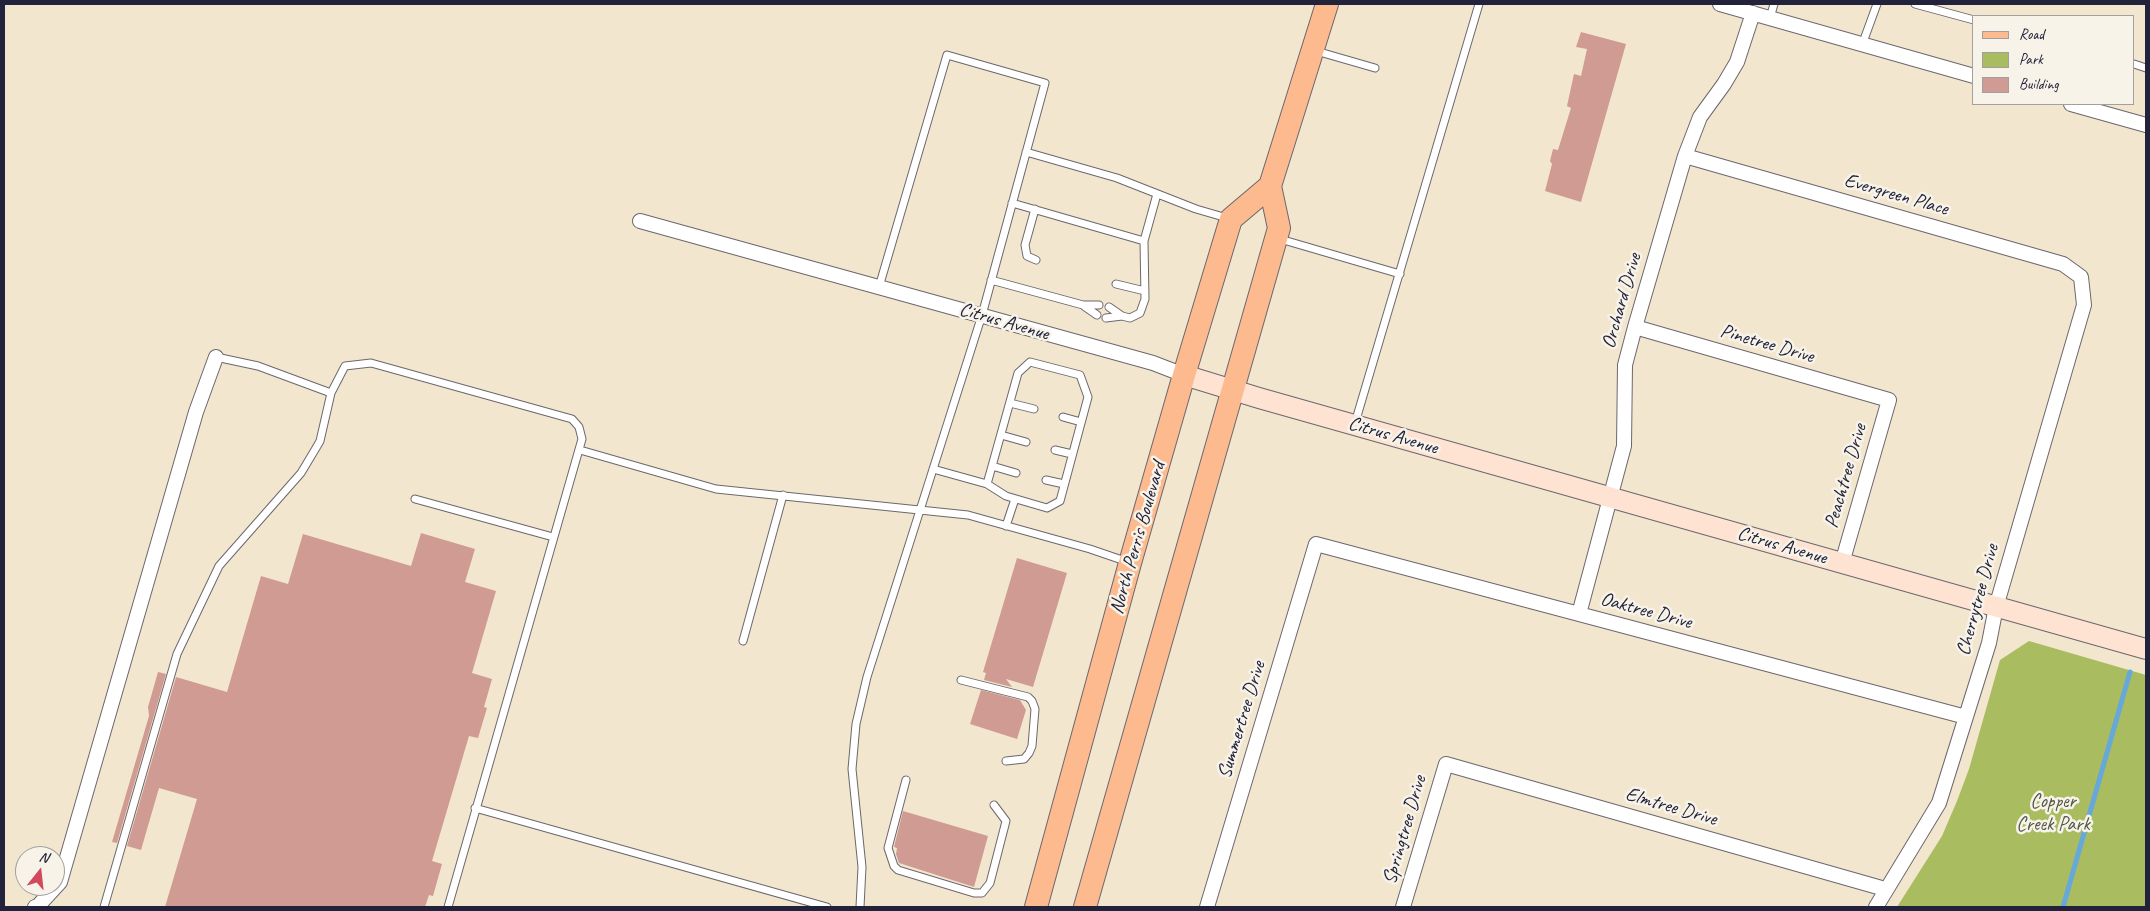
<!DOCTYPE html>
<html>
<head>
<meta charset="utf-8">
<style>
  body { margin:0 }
  #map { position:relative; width:2150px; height:911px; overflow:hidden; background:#f3e6ce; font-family:Caveat,sans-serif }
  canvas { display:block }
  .frame { position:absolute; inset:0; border:5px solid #22223b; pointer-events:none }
  .legend { position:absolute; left:1972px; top:15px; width:162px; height:90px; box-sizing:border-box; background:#f7f3e8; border:1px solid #a29fa3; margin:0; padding:6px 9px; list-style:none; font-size:15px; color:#22223b }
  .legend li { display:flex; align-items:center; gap:10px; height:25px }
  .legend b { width:25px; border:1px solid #a29fa3 }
  .north { position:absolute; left:15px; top:846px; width:50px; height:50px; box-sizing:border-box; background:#f7f3e8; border:1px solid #a29fa3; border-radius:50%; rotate:16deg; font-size:14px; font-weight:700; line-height:20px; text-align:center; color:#22223b }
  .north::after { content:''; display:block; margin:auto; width:18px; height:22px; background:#d1495b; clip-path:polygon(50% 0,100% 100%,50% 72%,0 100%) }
</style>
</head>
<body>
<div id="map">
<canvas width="2150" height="911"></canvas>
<div class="frame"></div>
<ul class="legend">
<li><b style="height:6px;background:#fcba8e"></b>Road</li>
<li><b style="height:14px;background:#a9bc60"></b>Park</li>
<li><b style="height:14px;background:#cf9b93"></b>Building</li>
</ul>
<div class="north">N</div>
</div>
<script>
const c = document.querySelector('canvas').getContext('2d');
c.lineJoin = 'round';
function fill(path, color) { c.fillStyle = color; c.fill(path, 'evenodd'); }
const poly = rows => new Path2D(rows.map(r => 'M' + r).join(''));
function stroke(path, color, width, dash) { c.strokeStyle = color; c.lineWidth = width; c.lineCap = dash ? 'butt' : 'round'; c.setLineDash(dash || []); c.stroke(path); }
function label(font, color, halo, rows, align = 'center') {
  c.font = font + ' Caveat,sans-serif'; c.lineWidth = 5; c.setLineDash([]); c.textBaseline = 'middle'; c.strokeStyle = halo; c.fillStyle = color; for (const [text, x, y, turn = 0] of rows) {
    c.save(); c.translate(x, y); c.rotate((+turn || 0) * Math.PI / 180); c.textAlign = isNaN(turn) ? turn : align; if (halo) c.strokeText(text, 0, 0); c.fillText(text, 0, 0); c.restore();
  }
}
fill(poly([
  [2029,641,2146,675,2146,907,1897,907,1942,836,1957,801,1969,769,2000,660]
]), '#a9bc60');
stroke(poly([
  [2063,907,2130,672]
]), '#67a8db', 5);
fill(poly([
  [1581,32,1626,44,1581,202,1545,191,1552,164,1550,161,1553,149,1558,150,1571,108,1567,106,1574,74,1581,76,1587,49,1576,47],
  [421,533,475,549,465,582,496,591,472,673,492,679,484,707,487,708,478,738,469,736,432,861,442,864,433,896,429,895,425,907,165,907,197,799,159,788,141,850,127,846,176,677,227,692,261,576,288,584,303,534,411,566],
  [1017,558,1067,573,1033,687,1006,679,1012,687,984,680,986,673,983,672],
  [158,672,166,674,117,843,112,842,149,716,148,707],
  [981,690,1020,700,1026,710,1017,739,970,724],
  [903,811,988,836,974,887,899,863,896,854,897,848,894,847]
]), '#cf9b93');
const lane = poly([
  [1915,4,1974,20],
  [1770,18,1774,4],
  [1862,45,1877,4],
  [1316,51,1375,68],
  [2134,64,2146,68],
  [1026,152,1117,178,1196,209,1227,218],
  [1012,203,1144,241],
  [1035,209,1025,245,1027,256,1036,260],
  [1280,239,1400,274],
  [991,280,1083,305,1099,305],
  [1116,284,1145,291],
  [1084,306,1097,315],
  [1109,307,1122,316,1130,318,1140,313,1145,299,1144,241,1157,194],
  [1106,318,1122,316],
  [331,393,345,366,371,363,572,419,579,427,582,439,448,907],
  [1010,403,1034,409],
  [1063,417,1081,422],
  [1355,423,1479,4],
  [1001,435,1026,442],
  [580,450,716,489,968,515,1090,549,1128,562],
  [1055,450,1072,454],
  [992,466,1016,473],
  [933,469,987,484,1006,496,1047,508,1060,501,1088,397,1080,375,1030,362,1018,373,987,484],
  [1046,480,1064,484],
  [415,499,553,537],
  [1006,526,1015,499],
  [743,641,783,495],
  [961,680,1028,697,1032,701,1035,709,1032,746,1029,753,1024,759,1006,761],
  [906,780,888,848,894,866,898,870,974,893,982,893,990,883,1006,821,994,805],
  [475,808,827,907],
  [104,907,177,654,219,566,301,473,316,448,320,441,331,393,258,366,216,357],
  [860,907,862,867,852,769,856,724,867,677,982,315,1045,83,947,55,879,287]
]);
const street = poly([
  [1720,4,1974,76],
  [2071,104,2146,125],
  [1685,156,2063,264,2081,277,2084,305,1996,607,1989,643,1939,803,1876,907],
  [640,221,1153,363,1184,375],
  [1635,327,1889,400,1842,563],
  [1579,614,1624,446,1625,365,1635,327,1685,156,1700,117,1724,84,1737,62,1753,13],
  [35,907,38,906,60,882,196,412,216,357],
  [1207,907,1316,544,1966,717],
  [1403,907,1446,764,1885,889]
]);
const secondary = poly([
  [1184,375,1259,398,2146,649]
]);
const primary = poly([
  [1036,907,1130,563,1184,375,1231,219,1270,186,1327,4],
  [1085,907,1279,228,1270,186]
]);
stroke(lane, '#6b676e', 9);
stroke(street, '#6b676e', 16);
stroke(secondary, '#6b676e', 22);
stroke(primary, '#6b676e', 24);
stroke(lane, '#fff', 7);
stroke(street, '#fff', 14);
stroke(secondary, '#fee3d2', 20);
stroke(primary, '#fcba8e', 22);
label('20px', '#22223b', '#f7f3e8', [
  ["Evergreen Place",1896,195,16],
  ["Orchard Drive",1622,301,-74],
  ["Citrus Avenue",1004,322,16],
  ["Pinetree Drive",1767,344,16],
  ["Citrus Avenue",1393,436,16],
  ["Peachtree Drive",1846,476,-74],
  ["North Perris Boulevard",1138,538,-74],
  ["Citrus Avenue",1782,546,16],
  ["Cherrytree Drive",1978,600,-75],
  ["Oaktree Drive",1646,611,15],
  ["Summertree Drive",1242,720,-73],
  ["Elmtree Drive",1671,807,16],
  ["Springtree Drive",1405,830,-74]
]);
label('20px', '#515848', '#f7f3e8', [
  ["Copper",2053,802],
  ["Creek Park",2053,825]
]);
</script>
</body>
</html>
